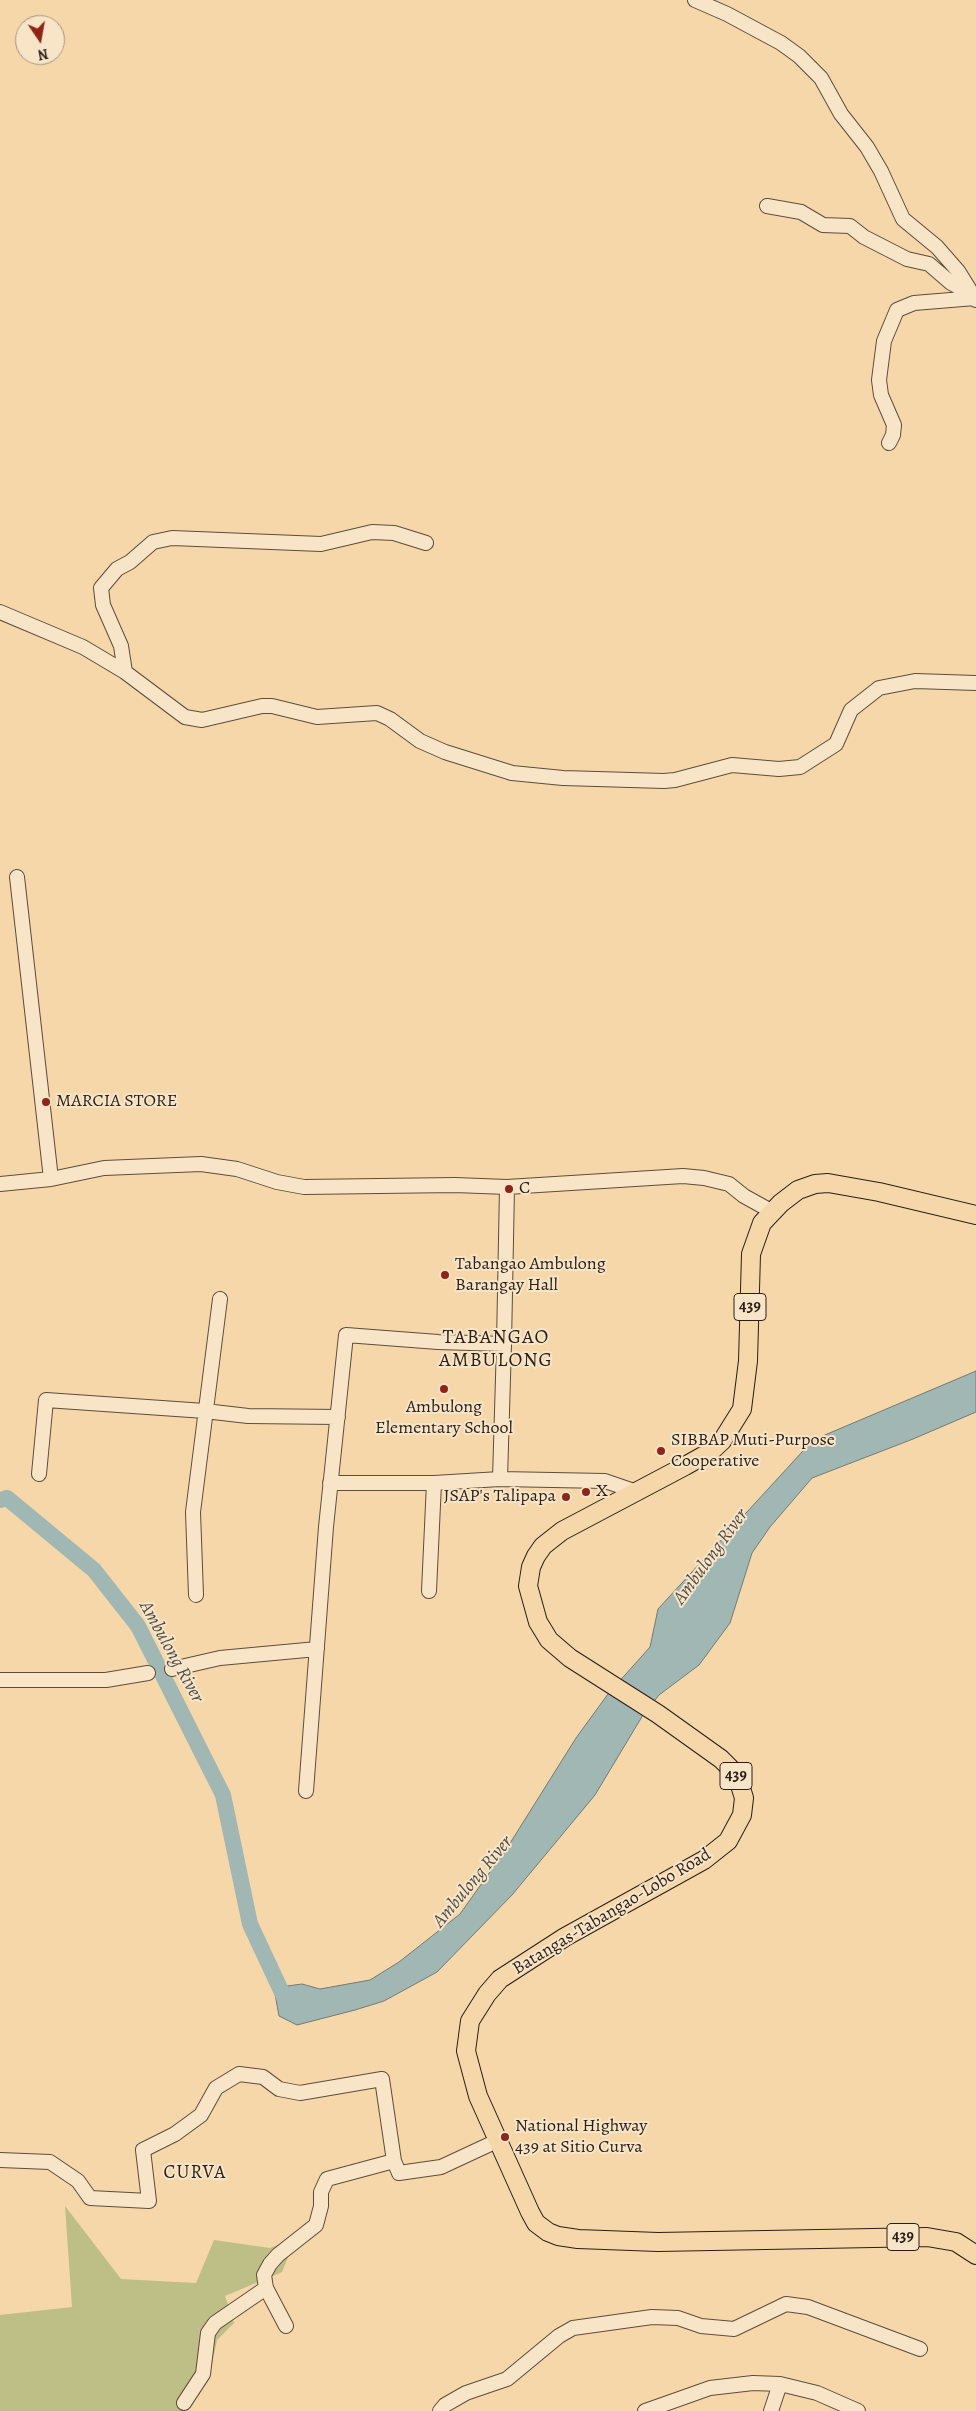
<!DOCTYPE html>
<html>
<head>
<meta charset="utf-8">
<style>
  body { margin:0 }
  #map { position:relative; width:976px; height:2411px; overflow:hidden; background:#f5d7aa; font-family:Alegreya,serif }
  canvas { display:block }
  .north { position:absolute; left:15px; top:15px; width:50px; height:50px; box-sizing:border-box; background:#f8e5c8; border:1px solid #a69582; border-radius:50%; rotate:168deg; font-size:14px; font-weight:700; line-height:20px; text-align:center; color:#2b1e18 }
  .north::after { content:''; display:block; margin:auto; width:18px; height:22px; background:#8f2418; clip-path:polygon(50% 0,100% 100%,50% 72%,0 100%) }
</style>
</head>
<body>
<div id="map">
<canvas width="976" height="2411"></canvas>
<div class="north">N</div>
</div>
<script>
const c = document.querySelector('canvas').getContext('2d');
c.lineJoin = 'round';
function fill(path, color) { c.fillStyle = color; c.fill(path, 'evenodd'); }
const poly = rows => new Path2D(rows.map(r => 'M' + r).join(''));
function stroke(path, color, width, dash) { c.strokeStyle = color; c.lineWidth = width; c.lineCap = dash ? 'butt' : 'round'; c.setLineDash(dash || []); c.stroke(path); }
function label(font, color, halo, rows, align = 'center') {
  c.font = font + ' Alegreya,serif'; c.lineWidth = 4; c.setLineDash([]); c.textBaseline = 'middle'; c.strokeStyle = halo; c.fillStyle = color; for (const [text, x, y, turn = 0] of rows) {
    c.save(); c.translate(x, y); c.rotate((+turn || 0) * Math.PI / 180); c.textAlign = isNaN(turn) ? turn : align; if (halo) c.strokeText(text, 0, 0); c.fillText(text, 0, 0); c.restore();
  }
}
fill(poly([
  [65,2206,121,2279,196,2283,214,2240,270,2248,296,2238,282,2272,225,2296,234,2323,217,2340,211,2368,185,2411,0,2411,0,2315,72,2307]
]), '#bebe87');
const water = poly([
  [976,1371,976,1412,913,1439,812,1478,770,1527,752,1553,730,1623,699,1665,659,1695,643,1715,595,1795,512,1895,437,1972,384,2001,355,2010,297,2025,279,2016,273,1983,276,1979,287,1986,302,1984,320,1989,370,1980,399,1962,460,1914,507,1848,576,1738,608,1694,650,1647,658,1609,813,1440,976,1371]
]);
fill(water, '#a1b7b4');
stroke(water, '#727a76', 1);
stroke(poly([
  [0,1500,7,1498,94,1570,138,1626,223,1795,250,1924,285,1999]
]), '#a1b7b4', 16);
const minor = poly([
  [695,0,727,14,781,43,799,56,821,78,841,114,867,147,881,171,903,219,937,247,958,271,976,300],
  [767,206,801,212,823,225,850,226,864,237,907,259,929,264,951,283,972,294],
  [889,443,893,435,894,425,881,395,879,380,884,341,897,310,914,303,975,298],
  [0,612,83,647,125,672,185,717,202,720,262,706,272,706,317,717,377,713,390,719,420,741,445,752,512,773,563,778,664,781,675,780,732,765,779,769,800,767,836,744,851,710,879,688,915,681,976,683],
  [125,672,121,646,103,605,101,588,117,569,130,562,153,542,172,538,321,544,372,532,394,533,426,543],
  [17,877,51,1179],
  [0,1184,51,1179,104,1168,201,1164,237,1169,277,1182,304,1187,455,1185,507,1187,683,1176,704,1178,729,1184,744,1196,771,1211],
  [39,1474,46,1400,205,1411,248,1416,338,1417],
  [500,1479,504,1344],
  [330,1483,434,1483,500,1479,605,1481,637,1492],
  [429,1591,434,1483],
  [196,1595,193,1512,220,1299],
  [172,1669,220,1658,317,1649],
  [0,1680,106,1680,148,1673],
  [306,1791,326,1527,346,1335,438,1342,504,1344,507,1187],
  [0,2160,50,2162,78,2181,90,2198,149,2201,143,2150,175,2134,201,2115,216,2088,239,2074,263,2077,279,2089,300,2093,382,2079,394,2161,399,2173,441,2167,499,2140],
  [286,2326,266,2288,264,2275,270,2264,278,2255,316,2225,321,2206,321,2192,327,2179,394,2161],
  [184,2403,203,2374,208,2333,215,2323,266,2288],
  [440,2411,445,2405,466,2393,507,2379,559,2336,573,2328,652,2317,678,2318,701,2326,734,2329,786,2304,808,2307,920,2349],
  [645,2411,710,2388,753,2383,780,2384,817,2393,858,2411],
  [771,2411,780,2384]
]);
const major = poly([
  [976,1215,879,1192,828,1183,815,1184,798,1190,781,1203,762,1223,751,1254,748,1361,742,1409,722,1441,710,1452,685,1466,562,1531,543,1546,536,1556,531,1567,528,1586,538,1622,549,1640,570,1658,658,1714,721,1759,733,1771,740,1785,744,1798,742,1815,728,1841,704,1860,565,1937,500,1979,487,1994,470,2021,466,2051,478,2096,530,2212,536,2223,548,2232,558,2236,578,2239,658,2242,927,2237,956,2242,976,2255]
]);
stroke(minor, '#5e4c3c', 16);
stroke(major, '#2b1e18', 20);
stroke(minor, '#f8e5c8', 14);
stroke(major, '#f5d7aa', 18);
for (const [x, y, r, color] of [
  [46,1102,5,"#8f2418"],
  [509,1189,5,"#8f2418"],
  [445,1275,5,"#8f2418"],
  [444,1389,5,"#8f2418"],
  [661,1451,5,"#8f2418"],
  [586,1492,5,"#8f2418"],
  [566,1497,5,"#8f2418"],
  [505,2137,5,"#8f2418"]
]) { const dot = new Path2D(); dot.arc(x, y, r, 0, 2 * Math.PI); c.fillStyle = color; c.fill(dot); stroke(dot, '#f8e5c8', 2); }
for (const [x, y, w] of [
  [750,1307,32],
  [736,1776,32],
  [903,2237,32]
]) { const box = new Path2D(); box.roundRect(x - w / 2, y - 13.5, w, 27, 4); c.fillStyle = '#f8e5c8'; c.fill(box); stroke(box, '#2b1e18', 1); }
label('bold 16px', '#2b1e18', null, [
  ["439",750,1307],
  ["439",736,1776],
  ["439",903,2237]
]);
label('18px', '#2b1e18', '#f8e5c8', [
  ["MARCIA STORE",56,1102],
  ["C",519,1189],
  ["Tabangao Ambulong",455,1265],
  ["Barangay Hall",455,1286],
  ["Ambulong",444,1408,"center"],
  ["Elementary School",444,1429,"center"],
  ["SIBBAP Muti-Purpose",671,1441],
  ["Cooperative",671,1462],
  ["X",596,1492],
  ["JSAP's Talipapa",556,1497,"right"],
  ["National Highway",515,2127],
  ["439 at Sitio Curva",515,2148]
], 'left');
label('18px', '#2b1e18', '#f8e5c8', [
  ["Batangas-Tabangao-Lobo Road",612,1912,-31]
]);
label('italic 19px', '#4e4c47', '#f8e5c8', [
  ["Ambulong River",711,1557,-54],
  ["Ambulong River",171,1652,61],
  ["Ambulong River",473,1882,-50]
]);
c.letterSpacing = '1px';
label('19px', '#2b1e18', '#f8e5c8', [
  ["CURVA",195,2173]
]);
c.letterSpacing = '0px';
c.letterSpacing = '1px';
label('20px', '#2b1e18', '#f8e5c8', [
  ["TABANGAO",496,1338],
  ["AMBULONG",496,1361]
]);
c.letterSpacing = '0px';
</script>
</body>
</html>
